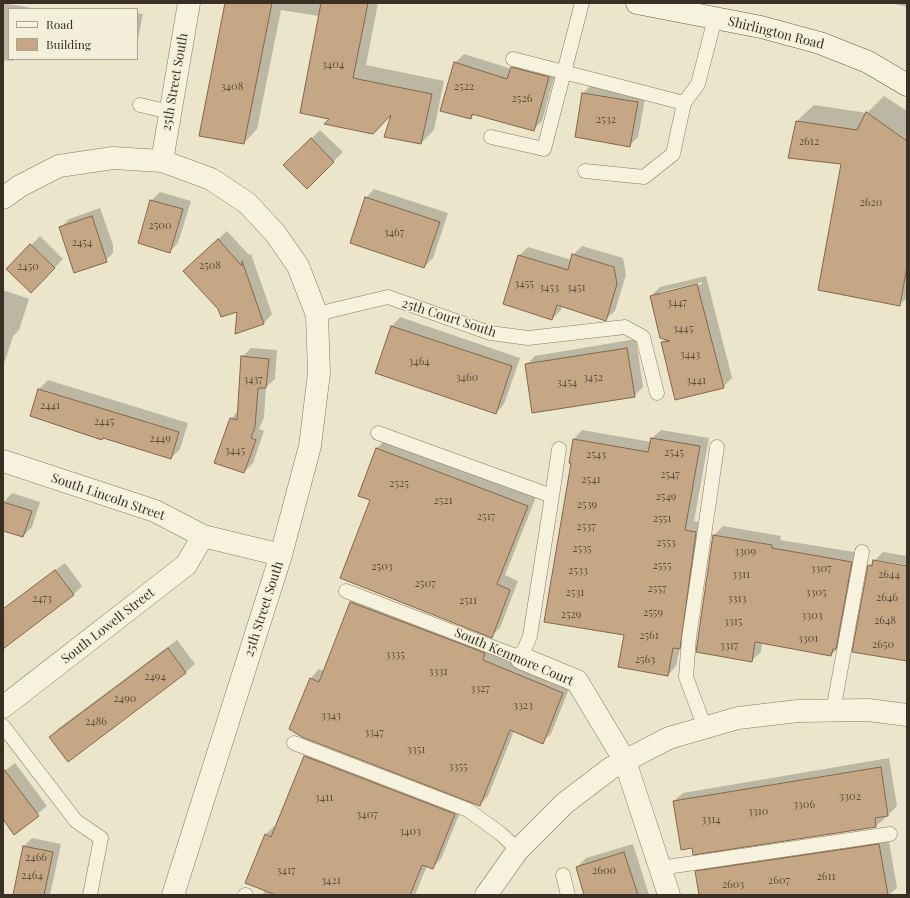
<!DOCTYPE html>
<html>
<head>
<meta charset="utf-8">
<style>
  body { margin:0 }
  #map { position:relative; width:910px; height:898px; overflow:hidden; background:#ebe5cb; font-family:"Playfair Display",serif }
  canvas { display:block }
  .frame { position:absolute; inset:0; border:4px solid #393023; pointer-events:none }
  .legend { position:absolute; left:8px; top:8px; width:130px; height:52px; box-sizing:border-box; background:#f3efda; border:1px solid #a9a391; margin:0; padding:5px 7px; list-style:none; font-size:12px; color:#393023 }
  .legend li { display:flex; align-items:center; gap:8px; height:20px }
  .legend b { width:20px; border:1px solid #a9a391 }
</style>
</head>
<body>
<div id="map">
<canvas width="910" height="898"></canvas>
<div class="frame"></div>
<ul class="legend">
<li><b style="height:5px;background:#f6f2de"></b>Road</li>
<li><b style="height:11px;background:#c5a785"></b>Building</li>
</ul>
</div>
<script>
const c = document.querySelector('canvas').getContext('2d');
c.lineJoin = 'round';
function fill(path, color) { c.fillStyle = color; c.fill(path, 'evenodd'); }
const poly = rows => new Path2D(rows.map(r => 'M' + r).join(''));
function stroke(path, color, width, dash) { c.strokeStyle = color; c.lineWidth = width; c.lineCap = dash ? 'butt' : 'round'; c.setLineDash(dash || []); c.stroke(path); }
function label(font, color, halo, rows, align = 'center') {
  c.font = font + ' "Playfair Display",serif'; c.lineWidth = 3; c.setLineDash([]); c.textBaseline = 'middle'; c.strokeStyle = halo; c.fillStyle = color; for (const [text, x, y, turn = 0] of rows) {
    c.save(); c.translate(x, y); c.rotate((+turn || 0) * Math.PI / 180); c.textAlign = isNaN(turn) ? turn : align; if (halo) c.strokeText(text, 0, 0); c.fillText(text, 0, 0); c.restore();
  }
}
fill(poly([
  [3,3,32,8,9,9,9,59,16,59,13,61,3,60],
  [227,3,378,3,366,65,444,81,434,130,421,143,394,112,331,119,319,16,281,10,257,129,244,143],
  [891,3,907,3,907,7],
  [137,13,143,14,137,44],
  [464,54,512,69,521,59,557,68,542,121,533,130,475,114,471,118,455,63],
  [592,84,646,94,638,137,629,146,583,93],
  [884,96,907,111,907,298,899,305,843,163,797,121,814,105,867,113],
  [320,130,343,152,307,188,285,165],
  [374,189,448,213,433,258,424,267,366,198],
  [160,192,191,201,178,243,169,252,151,201],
  [100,208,113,245,113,253,104,262,60,228,69,219],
  [227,231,249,255,251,254,272,314,264,323,238,310,219,309,193,262],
  [40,236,63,259,31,292,8,269],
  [582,246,623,258,626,275,615,311,606,319,562,306,561,310,552,319,519,256,528,247,572,260,573,255],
  [706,276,732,378,723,387,662,343,666,339,651,296,660,287],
  [702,282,702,284,660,294,660,292],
  [3,290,29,299,19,330,13,336,3,367],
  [400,317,520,358,504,404,496,413,392,326],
  [636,339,643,387,634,396,526,365,535,356],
  [251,348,277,350,275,379,266,387,264,417,259,429,264,431,253,463,244,472,231,419,238,411,242,357],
  [48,380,188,423,180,449,171,458,31,415,39,389],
  [582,430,651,442,652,438,661,430,709,438,694,521,704,523,688,639,680,648,676,666,668,675,625,634,572,463,574,439],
  [386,439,536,497,505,575,518,581,500,628,491,636,371,500,359,495,377,448],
  [12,493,40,502,32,527,23,536,3,530,3,503],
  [723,526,781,536,780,540,860,553,840,646,831,655,762,642,761,652,752,660,714,535],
  [883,552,907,556,907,565,876,560,876,562,907,567,907,660,869,566],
  [65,563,82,586,73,595,3,647,3,609],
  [360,593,571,684,551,734,542,742,514,731,488,796,479,805,311,678,319,669,324,671,351,602],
  [177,640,195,664,186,672,68,761,50,737,59,728],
  [314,748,463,805,441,859,432,868,427,866,415,895,263,895,265,890,265,835,274,826,276,827,305,757],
  [889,758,897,806,888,815,885,816,885,818,876,826,694,853,674,801,683,793],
  [15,763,47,806,15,833,3,818,3,772],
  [888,836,897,888,889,895,700,895,696,872,705,863],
  [32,838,61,844,50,895,13,895,24,846],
  [633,844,649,895,585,895,577,867,586,858]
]), '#0003');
const building = poly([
  [225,3,272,3,244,144,199,136,225,3],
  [321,3,368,3,353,78,432,94,421,144,384,137,391,115,373,134,324,124,329,119,300,113,321,3],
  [454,62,507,79,511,67,549,77,534,131,472,114,471,119,440,111,454,62],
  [582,93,638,102,630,147,575,137,582,93],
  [866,112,907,141,907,266,900,306,818,290,841,164,788,158,796,121,857,130,866,112],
  [311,138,334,162,307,189,283,165,311,138],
  [365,197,440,222,424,268,350,243,365,197],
  [150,200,183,209,170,253,138,243,150,200],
  [92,216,107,262,74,273,59,227,92,216],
  [218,239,242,266,242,261,264,324,235,334,237,312,221,317,218,309,183,271,218,239],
  [30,244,55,268,31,293,6,269,30,244],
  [572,254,614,267,617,284,606,321,557,305,552,320,503,304,518,255,568,270,572,254],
  [697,284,724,388,675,400,661,342,670,341,660,338,650,296,697,284],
  [391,326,512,366,496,414,375,373,391,326],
  [627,348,635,397,532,413,525,364,627,348],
  [241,356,269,359,266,388,258,388,255,427,251,438,256,440,244,473,214,463,230,418,237,420,241,356],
  [38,389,179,432,171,459,103,438,102,440,30,416,38,389],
  [651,438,700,446,685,530,696,532,680,649,673,648,668,676,618,667,624,635,544,622,571,463,569,463,573,439,648,452,651,438],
  [376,448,528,506,497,584,510,590,492,638,340,578,370,500,358,496,376,448],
  [3,502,32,511,23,537,3,531,3,502],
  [713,535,772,545,772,548,852,562,836,649,833,649,831,656,755,642,752,662,696,652,713,535],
  [873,560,907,566,907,661,852,652,868,565,872,566,873,560],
  [55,570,74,595,3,649,3,609,55,570],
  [350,602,485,653,483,660,563,693,543,744,510,730,480,806,302,737,289,729,310,678,319,682,350,602],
  [168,648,186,673,68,762,49,737,168,648],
  [304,756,455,814,433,869,422,865,410,895,276,895,245,883,265,834,271,837,304,756],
  [881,767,888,816,875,818,876,827,693,855,692,848,681,850,673,801,881,767],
  [3,768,39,816,14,835,3,819,3,768],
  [879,844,888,895,699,895,695,871,879,844],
  [23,846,53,852,44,895,13,895,23,846],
  [624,852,638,895,584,895,576,867,624,852]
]);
fill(building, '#c5a785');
stroke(building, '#846649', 1);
const service = poly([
  [513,59,684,103],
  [140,105,170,112],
  [491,137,544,149,582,3],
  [585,171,644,177,673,154,684,103,698,84,715,18],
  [317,315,333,310,388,297,490,333,528,338,625,327,643,337,657,393],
  [552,496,559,449],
  [346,591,521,658,530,636,552,496,378,433],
  [833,711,862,552],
  [3,726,76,821,101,838,90,895],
  [705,728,686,677,689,638,717,447],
  [294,743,468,810,501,834,518,850],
  [660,868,890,834],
  [563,875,568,895],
  [245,895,246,895]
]);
const minor = poly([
  [162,161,189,3],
  [3,198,20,186,59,166,113,158,162,161,211,179,247,203,275,233,298,266,317,315,319,373,310,446,281,555,173,895],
  [3,461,155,511,203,536,281,555],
  [521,658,577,681,625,761,669,895],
  [3,707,186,565,203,536],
  [486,895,518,850,565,803,611,768,669,738,738,718,798,711,868,710,907,715]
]);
const secondary = poly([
  [637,3,761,27,820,43,868,62,907,85]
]);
stroke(service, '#877961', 15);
stroke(minor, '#877961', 23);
stroke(secondary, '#695a44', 23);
stroke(service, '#f6f2de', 14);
stroke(minor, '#f6f2de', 22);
stroke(secondary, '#f6f2de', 22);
label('11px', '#5c4e3c', null, [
  ["3404",333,65],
  ["3408",232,87],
  ["2522",464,87],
  ["2526",522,99],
  ["2532",606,120],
  ["2612",809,142],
  ["2620",871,203],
  ["2500",160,226],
  ["3467",394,233],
  ["2454",82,243],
  ["2508",210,266],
  ["2450",28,267],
  ["3455",524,284],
  ["3453",549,288],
  ["3451",576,288],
  ["3447",677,303],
  ["3445",683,329],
  ["3443",690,355],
  ["3464",419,362],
  ["3460",467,378],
  ["3452",593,378],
  ["3437",253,380],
  ["3441",696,381],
  ["3454",567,383],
  ["2441",50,406],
  ["2445",104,422],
  ["2449",160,439],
  ["3445",235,451],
  ["2545",674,453],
  ["2543",596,455],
  ["2547",670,475],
  ["2541",591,480],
  ["2525",399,484],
  ["2549",666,497],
  ["2521",443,501],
  ["2539",587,505],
  ["2517",486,517],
  ["2551",662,519],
  ["2537",586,527],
  ["2553",666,543],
  ["2535",582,549],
  ["3309",745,552],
  ["2555",662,566],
  ["2503",382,567],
  ["3307",821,569],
  ["2533",578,571],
  ["3311",741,575],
  ["2644",889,575],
  ["2507",425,584],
  ["2557",657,589],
  ["2531",575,593],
  ["3305",816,593],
  ["2646",887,598],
  ["2473",42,599],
  ["3313",737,599],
  ["2511",468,601],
  ["2559",653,613],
  ["2529",571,615],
  ["3303",812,616],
  ["2648",885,621],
  ["3315",733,622],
  ["2561",649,636],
  ["3301",808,639],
  ["2650",883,645],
  ["3317",729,646],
  ["3335",395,655],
  ["2563",645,660],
  ["3331",438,672],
  ["2494",155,677],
  ["3327",480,689],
  ["2490",125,699],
  ["3323",523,706],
  ["3343",331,716],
  ["2486",96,722],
  ["3347",374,733],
  ["3351",416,750],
  ["3355",458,767],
  ["3302",850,797],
  ["3411",324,798],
  ["3306",804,805],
  ["3310",758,812],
  ["3407",367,815],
  ["3314",711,820],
  ["3403",410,832],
  ["2466",36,858],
  ["3417",286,871],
  ["2600",604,871],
  ["2464",32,876],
  ["2611",826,877],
  ["3421",331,881],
  ["2607",779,881],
  ["2603",733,885]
]);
label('13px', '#393023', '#f3efda', [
  ["Shirlington Road",776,33,14],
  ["25th Street South",175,82,-80],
  ["25th Court South",449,318,18],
  ["South Lincoln Street",108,497,19],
  ["25th Street South",264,609,-72],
  ["South Lowell Street",108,626,-38],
  ["South Kenmore Court",514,657,23]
]);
</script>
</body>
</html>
